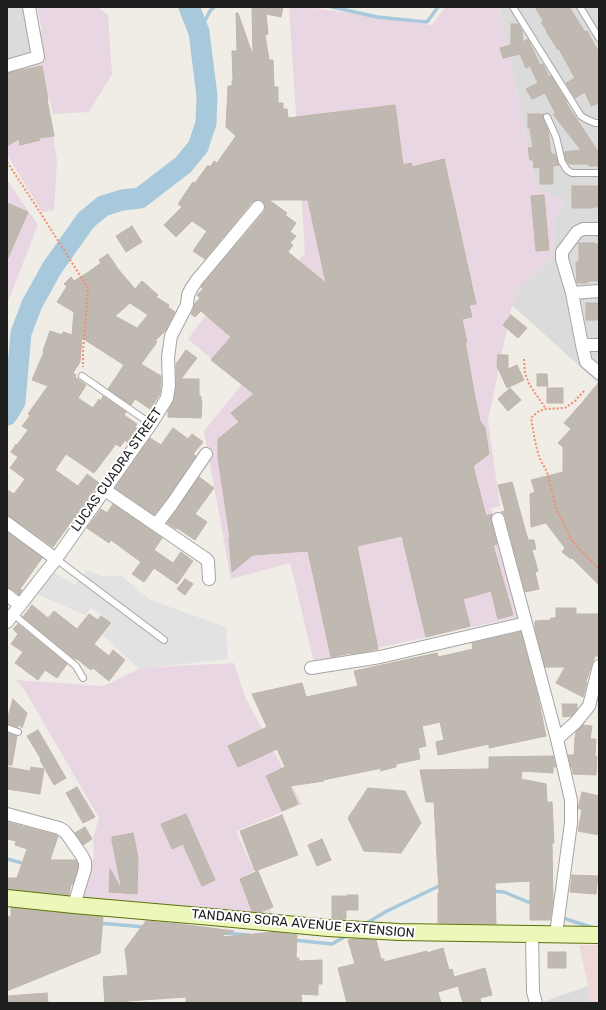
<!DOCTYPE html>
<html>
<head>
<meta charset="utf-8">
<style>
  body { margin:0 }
  #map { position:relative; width:606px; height:1010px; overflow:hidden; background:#efede5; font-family:Rubik,sans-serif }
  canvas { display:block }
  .frame { position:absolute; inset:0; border:8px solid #1e1e1e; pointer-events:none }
</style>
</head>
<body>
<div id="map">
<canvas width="606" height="1010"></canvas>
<div class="frame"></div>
</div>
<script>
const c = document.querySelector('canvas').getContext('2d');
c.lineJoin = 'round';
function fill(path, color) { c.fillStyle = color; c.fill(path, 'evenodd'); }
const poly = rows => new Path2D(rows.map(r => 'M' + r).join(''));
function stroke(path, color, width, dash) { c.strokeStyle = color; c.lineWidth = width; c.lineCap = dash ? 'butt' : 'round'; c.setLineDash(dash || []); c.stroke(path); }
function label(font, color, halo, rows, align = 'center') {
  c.font = font + ' Rubik,sans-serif'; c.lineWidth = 4; c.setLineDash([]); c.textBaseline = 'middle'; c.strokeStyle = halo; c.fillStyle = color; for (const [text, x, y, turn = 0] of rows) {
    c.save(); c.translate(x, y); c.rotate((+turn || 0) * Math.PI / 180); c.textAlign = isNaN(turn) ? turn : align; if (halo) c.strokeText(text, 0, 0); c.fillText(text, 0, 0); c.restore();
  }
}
fill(poly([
  [7,7,34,7,37,54,7,65],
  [499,7,599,7,599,384,512,305,519,288,553,255,555,220,565,201,537,188],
  [588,986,590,1003,540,1003]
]), '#dcdbdb');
fill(poly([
  [579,945,599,945,599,1003,590,1003,588,986]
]), '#efd9d4');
fill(poly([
  [37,7,98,7,108,15,112,74,89,112,53,114,44,78,40,53,41,27],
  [289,7,307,7,432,25,445,7,499,7,537,188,565,200,555,220,553,255,519,288,512,305,488,421,500,506,491,508,518,617,314,662,290,563,231,579,204,431,242,384,188,339,206,315,234,336,305,253],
  [40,60,57,160,54,210,42,212,7,155,7,71],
  [7,180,38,225,7,304],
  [234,663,245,697,302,804,236,831,254,871,244,876,250,890,260,886,274,918,233,910,81,897,94,857,93,838,99,818,24,689,16,680,104,686,139,669,157,667]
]), '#e8d7e3');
fill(poly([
  [50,570,75,585,87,570,102,576,122,576,150,600,226,627,228,659,139,669,103,635,113,623,91,608,85,615,32,592]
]), '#e2e2e2');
stroke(poly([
  [332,7,377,17,427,22,438,7],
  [199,32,210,11,214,7],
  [7,859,26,864],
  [491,891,504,892,533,904],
  [548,911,569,920,594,928],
  [98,923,145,927],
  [365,924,387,911,439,886,441,886],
  [223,933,249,935],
  [293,940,332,944,348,935]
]), '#a7c9db', 3.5);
stroke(poly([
  [7,415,15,402,21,333,32,304,52,268,86,220,103,206,122,200,140,198,183,165,198,147,206,123,207,96,199,32,189,7]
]), '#a7c9db', 21);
const building = poly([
  [252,7,283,7,281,17,266,14,268,34,265,35,269,60,273,60,274,87,278,87,278,103,283,103,283,109,287,109,288,118,395,105,403,165,411,163,412,167,444,159,476,304,469,305,472,317,462,319,467,343,465,341,474,392,480,421,485,428,489,454,473,466,486,516,492,514,491,517,491,521,497,544,493,545,513,615,498,619,491,591,463,599,470,626,426,637,402,536,357,546,378,649,364,652,351,654,350,653,331,657,308,551,253,555,232,572,229,538,230,538,218,458,218,439,239,422,231,413,254,394,211,360,231,337,201,311,195,317,191,314,194,308,195,303,200,298,197,295,203,289,201,287,203,284,264,212,265,209,265,205,263,202,260,200,256,200,252,202,205,259,193,251,207,231,192,221,176,237,164,225,182,207,178,204,193,182,195,183,208,165,210,167,214,161,217,163,236,136,226,127,228,86,232,86,232,81,233,81,232,51,237,51,236,13,238,13,253,56,252,7],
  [269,200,308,200,326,283,288,252,293,245,290,243,296,236,290,232,296,223,285,215,287,213,269,200],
  [535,7,569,7,585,32,587,31,599,53,599,103,591,106,585,92,575,98,566,83,575,78,559,49,558,50,546,31,547,31,541,22,544,22,535,7],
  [511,24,518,24,522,31,523,42,528,39,540,65,543,64,549,77,551,76,567,102,566,103,599,153,598,166,589,166,589,164,569,164,566,160,564,152,581,150,553,114,556,114,545,93,532,99,526,89,538,83,530,66,526,68,520,54,503,58,500,48,511,45,511,24],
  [42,66,48,99,47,99,54,136,39,138,40,140,20,145,19,139,7,146,7,73,42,66],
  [528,114,544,114,543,118,548,130,551,154,555,154,559,165,553,166,553,184,540,184,540,167,534,168,533,160,530,160,528,148,533,147,530,128,528,128,528,114],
  [572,186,599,186,599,207,593,207,593,208,572,208,572,186],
  [544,195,549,250,536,251,531,196,544,195],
  [7,203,28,212,7,260,7,203],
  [132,226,142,242,126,252,116,236,132,226],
  [579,243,595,243,595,244,599,244,599,281,588,281,588,283,577,283,576,262,579,262,579,243],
  [108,254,118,269,135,289,142,281,158,295,156,297,169,305,168,307,175,312,165,331,155,341,157,342,141,364,161,376,161,385,160,394,150,409,135,399,131,405,108,389,124,365,82,338,80,362,73,373,76,375,75,377,86,385,78,398,93,408,99,399,101,401,103,396,126,412,124,415,137,424,135,427,138,429,128,443,125,440,120,447,116,444,94,473,66,454,55,470,78,486,87,474,99,483,75,519,74,518,53,547,11,517,7,516,7,490,14,494,25,479,10,468,18,457,11,452,16,444,17,445,28,430,22,426,30,416,28,414,48,386,32,380,44,352,43,351,50,331,62,335,63,332,72,335,74,312,57,302,67,286,64,284,71,277,74,281,87,273,101,263,99,260,108,254],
  [130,303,148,315,137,328,115,316,130,303],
  [586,303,599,303,599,320,586,320,586,303],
  [511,315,527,328,518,338,503,325,511,315],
  [186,350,197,358,181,379,199,379,199,396,201,396,201,401,202,401,201,418,168,417,168,410,174,399,176,386,176,364,186,350],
  [498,355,508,355,508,369,517,365,524,380,507,388,497,366,498,355],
  [537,374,547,374,548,386,537,386,537,374],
  [599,382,599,585,572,558,571,559,562,552,565,548,546,523,531,527,530,494,535,492,531,480,563,472,563,447,558,443,571,429,564,423,581,404,599,382],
  [510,388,521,400,508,411,498,399,510,388],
  [547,388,563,388,563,403,547,403,547,388],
  [173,428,188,439,192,434,203,442,193,454,196,456,166,500,154,515,115,488,150,438,161,445,173,428],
  [199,477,214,488,195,514,207,522,195,540,177,528,176,529,167,523,199,477],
  [512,482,528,540,534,540,536,549,532,550,538,571,535,572,539,589,525,592,505,517,504,514,501,512,505,511,498,485,512,482],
  [113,504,162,538,154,550,173,563,181,552,193,561,177,584,154,568,144,582,132,574,141,562,111,540,109,543,87,528,101,509,107,513,113,504],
  [7,532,42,558,20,589,22,590,19,595,12,589,7,588,7,532],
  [185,579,193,584,185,595,177,589,185,579],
  [32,605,48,618,54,611,77,629,89,614,98,620,101,616,111,623,94,644,109,656,113,650,125,660,109,681,93,668,91,670,77,659,77,660,72,657,23,617,32,605],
  [556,608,576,608,576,614,599,614,599,656,595,656,592,664,586,682,587,682,583,697,556,683,565,667,545,667,535,629,535,621,551,620,551,618,556,618,556,608],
  [18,624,67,664,57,678,45,670,38,680,15,663,23,652,11,644,18,634,13,629,18,624],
  [521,632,538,697,546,736,489,748,489,744,438,755,436,742,444,740,440,722,422,726,426,746,418,748,420,759,396,764,396,767,380,771,382,768,323,780,324,781,290,786,298,804,282,811,266,776,285,767,277,749,238,767,228,746,267,727,252,694,302,683,306,697,358,686,354,671,437,653,438,657,473,649,472,643,521,632],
  [13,699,27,713,22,728,19,723,19,727,7,724,7,720,13,699],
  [562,704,577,704,577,709,571,716,563,717,562,704],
  [583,725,592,726,590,739,596,739,595,756,597,756,596,775,573,774,572,767,571,767,568,755,574,755,575,738,576,732,583,725],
  [38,730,66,778,54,785,40,760,41,759,27,736,38,730],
  [7,733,17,736,12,765,7,765,7,733],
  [553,756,556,767,553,767,553,773,522,771,521,779,546,784,547,802,552,802,554,843,552,843,553,901,550,920,530,920,530,881,495,883,496,924,438,923,438,893,439,893,434,802,426,802,420,770,489,769,489,757,553,756],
  [7,767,30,771,31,767,44,769,40,794,7,789,7,767],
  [77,787,95,817,83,823,66,793,77,787],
  [368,788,405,791,421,823,401,853,364,851,348,818,368,788],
  [582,792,599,796,599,835,578,831,582,810,578,808,582,792],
  [186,814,215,880,202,886,183,844,172,849,161,824,186,814],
  [282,815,298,855,255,871,240,831,282,815],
  [7,822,56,835,58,836,50,860,76,860,78,864,78,868,73,884,71,884,69,895,7,889,7,878,17,878,27,849,15,845,16,841,7,839,7,822],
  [85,827,92,839,83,845,75,833,85,827],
  [133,833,138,857,137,894,109,892,110,869,122,890,112,841,112,837,133,833],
  [322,839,331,860,317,866,308,845,322,839],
  [258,871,273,907,260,912,252,911,240,879,258,871],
  [572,875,598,876,596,894,570,892,572,875],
  [348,895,358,895,358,910,346,910,346,919,332,919,332,896,348,896,348,895],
  [11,908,103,917,100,953,7,991,7,916,11,917,11,908],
  [146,921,179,924,234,931,223,935,223,937,274,932,297,935,296,958,299,958,299,961,322,960,322,984,318,984,318,995,301,994,302,1003,186,1003,186,997,128,1001,128,1003,105,1003,103,977,128,975,125,949,146,921],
  [352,939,376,940,381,959,384,959,384,962,427,951,427,953,443,948,449,970,452,969,454,977,485,968,492,995,480,998,481,1003,463,1003,458,986,438,992,441,1003,347,1003,338,968,355,964,348,940,352,939],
  [548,952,566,952,566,968,548,968,548,952],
  [47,993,48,1003,9,1003,8,996,47,993]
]);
fill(building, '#bfb9b1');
stroke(building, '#c0b5a8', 1);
const service = poly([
  [513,7,581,116,586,119,595,123,599,123],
  [580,7,599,38],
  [547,117,556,137,562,162,567,170,572,173,599,173],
  [82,376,151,424],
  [56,559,164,640],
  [13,614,76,666,83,678],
  [7,728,18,732]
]);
const minor = poly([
  [7,66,38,57,29,7],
  [599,229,583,229,577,232,562,252,562,259,572,293,582,345,586,362,599,373],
  [572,293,599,291],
  [582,345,599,345],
  [105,490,206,559,208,561,209,579],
  [498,519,557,739,571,800,571,823,556,934],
  [7,523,56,559],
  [156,525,172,504,206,454],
  [7,595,20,605],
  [7,622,56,559,151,424,167,398,169,385,168,357,171,336,187,305,188,295,191,289,197,280,258,207],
  [311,668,380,657,526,623],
  [557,739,576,722,589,706,599,666],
  [7,814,59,828,64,831,69,837,82,856,85,862,85,869,74,905],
  [532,934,533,992,536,1003]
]);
const secondary = poly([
  [7,898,74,905,212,917,328,928,399,932,599,935]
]);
stroke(service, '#a5a5a5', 8);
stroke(minor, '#a5a5a5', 14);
stroke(secondary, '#5a7209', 18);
stroke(poly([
  [7,162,36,206,88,288,83,352,83,367],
  [524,359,525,373,529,384,546,409],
  [584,391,575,401,565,408,546,409,539,411,531,418,535,441,539,457,547,472,557,511,573,542,599,569]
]), '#f48d70', 2, [2, 2]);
stroke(service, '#fff', 6);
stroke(minor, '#fff', 12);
stroke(secondary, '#edf7ba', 16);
label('13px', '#1e1e1e', '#fff', [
  ["LUCAS CUADRA STREET",117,470,-55],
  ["TANDANG SORA AVENUE EXTENSION",303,924,5]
]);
</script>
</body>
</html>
